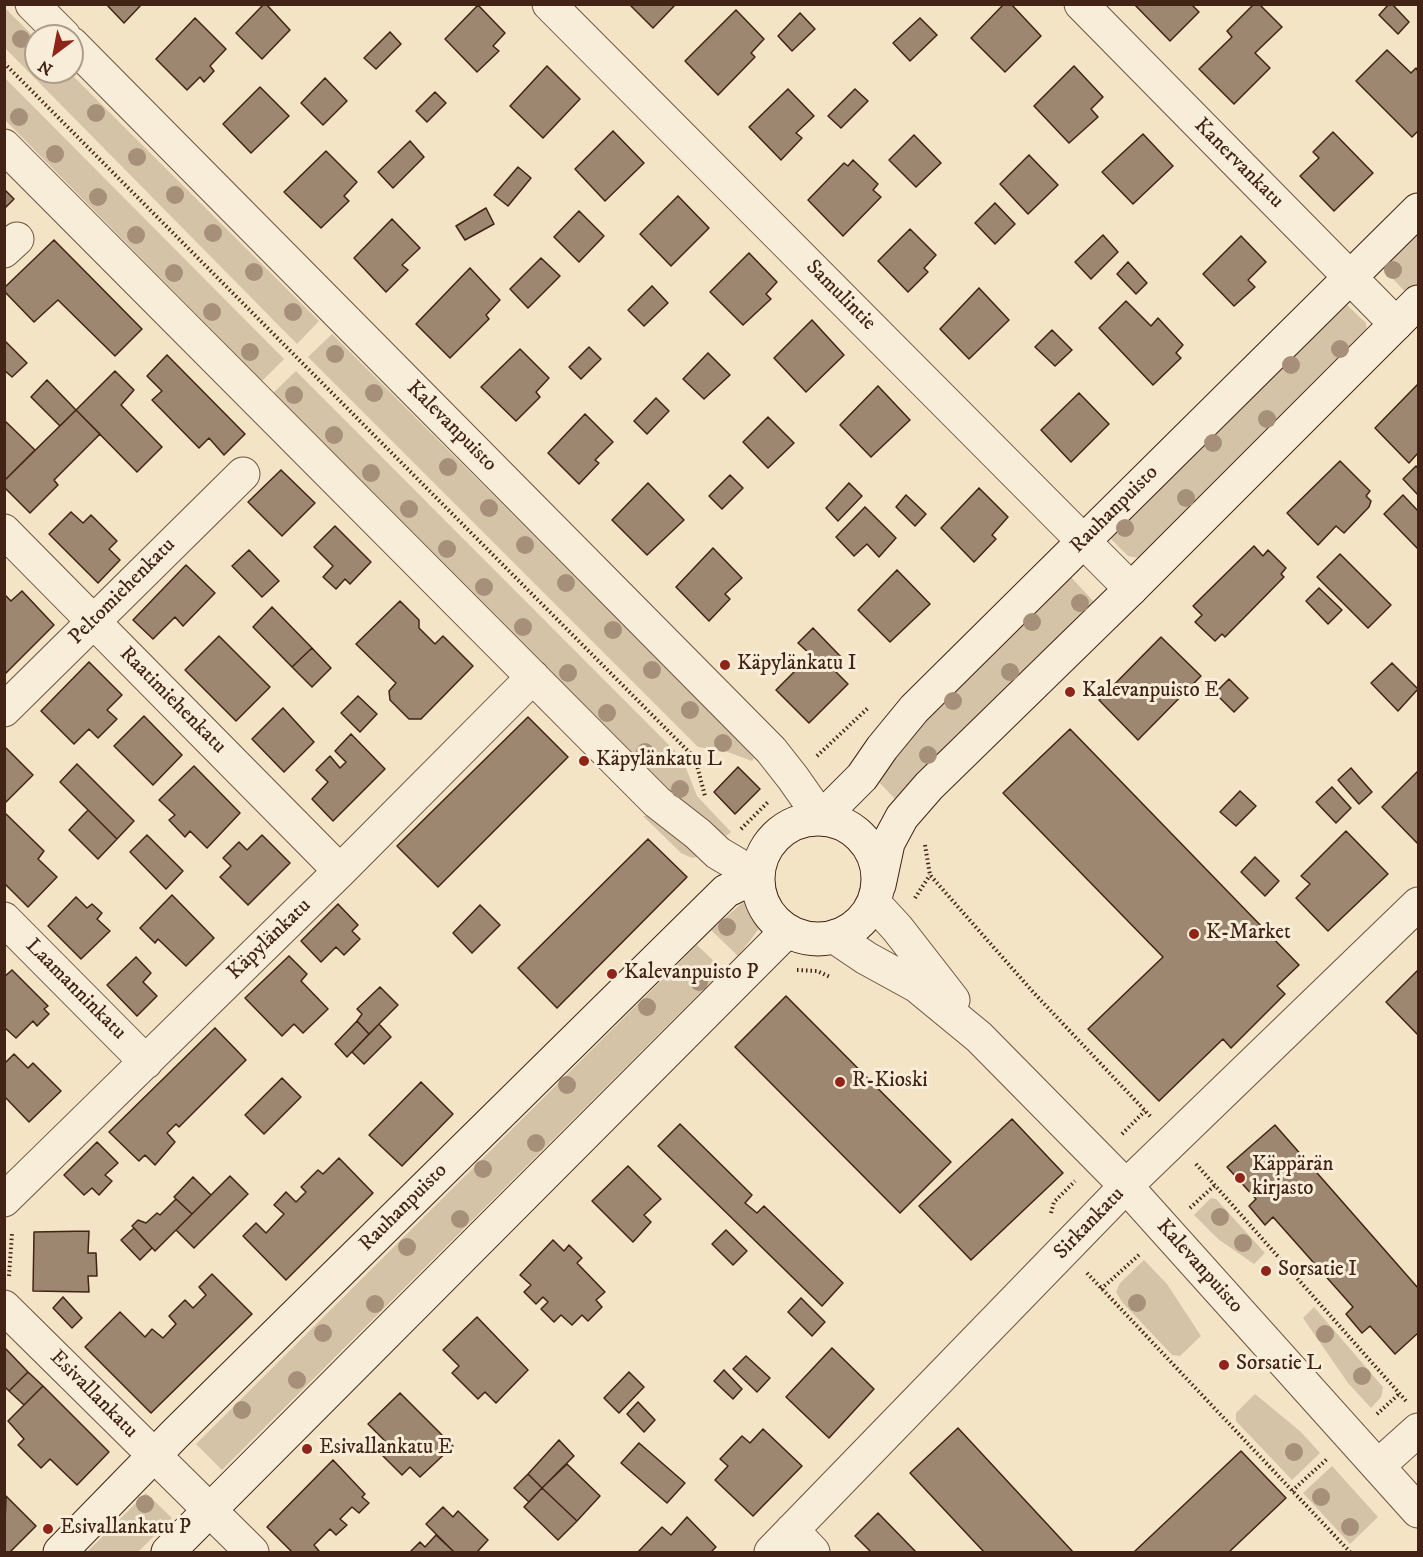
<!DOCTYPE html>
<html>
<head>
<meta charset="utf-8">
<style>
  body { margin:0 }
  #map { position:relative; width:1423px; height:1557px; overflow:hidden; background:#f3e4c5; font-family:"IM FELL DW Pica",serif }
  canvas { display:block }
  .frame { position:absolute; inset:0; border:6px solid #422316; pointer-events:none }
  .north { position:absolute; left:24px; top:24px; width:60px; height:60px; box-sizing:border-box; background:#f7edd9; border:2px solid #af9c8b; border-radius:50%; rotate:212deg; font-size:16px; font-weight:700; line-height:24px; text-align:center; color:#422316 }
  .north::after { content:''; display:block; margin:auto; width:21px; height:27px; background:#8f2418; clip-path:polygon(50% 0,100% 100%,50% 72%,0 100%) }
</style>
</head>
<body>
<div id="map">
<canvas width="1423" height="1557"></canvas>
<div class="frame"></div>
<div class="north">N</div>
</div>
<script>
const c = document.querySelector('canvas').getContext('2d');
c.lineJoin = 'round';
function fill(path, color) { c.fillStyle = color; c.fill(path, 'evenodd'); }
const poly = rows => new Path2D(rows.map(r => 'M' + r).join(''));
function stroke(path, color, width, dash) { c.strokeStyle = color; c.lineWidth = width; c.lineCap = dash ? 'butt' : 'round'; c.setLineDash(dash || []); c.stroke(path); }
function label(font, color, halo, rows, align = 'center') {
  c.font = font + ' "IM FELL DW Pica",serif'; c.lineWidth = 6; c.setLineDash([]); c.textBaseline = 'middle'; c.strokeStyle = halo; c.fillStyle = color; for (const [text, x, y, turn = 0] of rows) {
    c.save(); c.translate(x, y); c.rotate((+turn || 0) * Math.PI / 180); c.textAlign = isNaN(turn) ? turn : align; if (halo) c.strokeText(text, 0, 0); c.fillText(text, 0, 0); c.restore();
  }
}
fill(poly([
  [5,8,36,39,36,72,69,72,319,321,297,344,5,48],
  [4,77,284,359,262,381,5,120],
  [1418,232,1418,284,1408,295,1383,268],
  [1346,304,1366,323,1367,334,1139,558,1128,556,1108,536],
  [332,334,739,741,754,758,752,761,725,751,698,747,308,357],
  [296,371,679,755,684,763,697,796,731,832,726,836,689,808,632,757,273,393],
  [1069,575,1094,602,898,802,879,782,894,757,921,723],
  [643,816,654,816,703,855,692,858,681,853],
  [742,903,748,904,759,920,758,930,738,956,711,930],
  [697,945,723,970,222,1470,196,1444],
  [1211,1198,1216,1199,1265,1253,1254,1264,1218,1239,1194,1215],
  [1144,1260,1167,1284,1201,1336,1180,1356,1172,1355,1122,1302,1116,1292,1120,1283],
  [1314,1307,1383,1387,1381,1397,1371,1408,1348,1383,1303,1318],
  [1255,1394,1301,1432,1320,1453,1292,1480,1236,1421,1236,1413],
  [1332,1466,1378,1517,1350,1544,1303,1493],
  [146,1493,172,1518,138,1552,87,1552]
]), '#d5c3a7');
const building = poly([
  [106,4,142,4,124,23,106,4],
  [264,4,266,4,290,30,262,59,236,33,264,4],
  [629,4,676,4,653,28,629,4],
  [1004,4,1011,4,1041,36,1005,72,971,38,1004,4],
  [1134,4,1191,4,1199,12,1170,41,1134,4],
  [1254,4,1259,4,1282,27,1255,53,1270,68,1234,104,1199,69,1232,37,1227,31,1254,4],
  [1389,4,1392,4,1409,22,1398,34,1379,15,1389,4],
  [478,5,505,33,493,46,499,51,477,72,445,39,478,5],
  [736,10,764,39,751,53,755,57,718,95,685,61,736,10],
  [800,13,815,29,792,51,778,36,800,13],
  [195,18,226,49,210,66,214,71,204,82,200,77,187,90,156,59,195,18],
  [920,18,937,35,910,61,893,43,920,18],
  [390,32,401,44,376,69,364,58,390,32],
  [1387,50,1411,73,1416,68,1418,71,1418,131,1412,137,1356,81,1387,50],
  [547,66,580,99,543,138,510,106,547,66],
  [1074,66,1103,97,1091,109,1098,117,1069,143,1034,106,1074,66],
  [325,78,347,101,323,125,301,103,325,78],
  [260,87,289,116,251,153,223,124,260,87],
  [788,89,814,116,796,133,802,138,781,160,749,127,788,89],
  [855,89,868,101,841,128,828,116,855,89],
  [435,92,446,103,427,122,416,111,435,92],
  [613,131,644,163,605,201,575,169,613,131],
  [1333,132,1373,173,1334,211,1300,176,1319,158,1313,152,1333,132],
  [1143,134,1173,166,1133,204,1102,172,1143,134],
  [914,135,941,163,916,187,889,160,914,135],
  [410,141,424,157,393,188,378,172,410,141],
  [326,151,357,182,344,196,349,201,321,228,284,192,326,151],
  [1029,155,1058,185,1028,214,1000,184,1029,155],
  [853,160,878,184,873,190,881,197,843,236,808,200,844,163,848,166,853,160],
  [518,167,531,178,508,206,494,195,518,167],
  [4,189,14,199,4,209,4,189],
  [678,196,709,228,671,266,640,234,678,196],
  [995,203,1015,224,995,244,975,223,995,203],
  [486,208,494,224,465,240,456,226,486,208],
  [579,211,604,236,579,262,554,237,579,211],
  [392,219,420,248,402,265,408,270,386,292,354,258,392,219],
  [910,229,936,255,924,268,928,272,908,292,878,261,910,229],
  [1103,235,1118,252,1091,279,1075,262,1103,235],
  [1241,236,1266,262,1248,280,1255,287,1234,306,1203,274,1241,236],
  [54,240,142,329,115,356,58,300,34,322,4,291,4,288,54,240],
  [749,253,777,282,766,294,771,299,743,325,710,292,749,253],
  [541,258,560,276,528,308,510,289,541,258],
  [1128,262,1147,283,1136,294,1117,274,1128,262],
  [470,268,500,300,486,315,489,319,450,358,416,324,470,268],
  [652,286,668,303,644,326,628,310,652,286],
  [979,288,1009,320,969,359,940,329,979,288],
  [1126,301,1151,326,1158,318,1183,345,1176,353,1181,358,1153,385,1099,328,1126,301],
  [812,320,844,355,806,392,774,358,812,320],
  [1052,330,1072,350,1055,366,1035,347,1052,330],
  [4,340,27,363,12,377,4,370,4,340],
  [589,347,601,359,581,379,569,367,589,347],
  [520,349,549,378,536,392,540,397,516,421,481,387,520,349],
  [708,353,730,375,704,399,683,379,708,353],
  [167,355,245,434,224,455,209,438,199,448,152,400,162,391,147,376,167,355],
  [115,371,134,390,121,405,162,447,137,472,76,410,115,371],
  [47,380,76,410,60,426,31,397,47,380],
  [1418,384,1418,453,1409,463,1375,428,1418,384],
  [878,386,910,420,871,457,840,425,878,386],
  [1079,393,1109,424,1071,462,1041,430,1079,393],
  [656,398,669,411,647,434,634,421,656,398],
  [76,410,100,434,54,480,58,485,30,513,4,487,4,481,76,410],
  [585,414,613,442,595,460,599,463,579,484,548,453,585,414],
  [768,417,794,443,768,468,743,442,768,417],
  [4,420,35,450,4,481,4,420],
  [1340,461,1370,491,1366,496,1371,501,1369,507,1344,533,1336,526,1318,545,1287,513,1340,461],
  [1416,466,1418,468,1418,495,1403,479,1416,466],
  [281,470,315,503,282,536,248,502,281,470],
  [730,475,743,488,722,509,709,496,730,475],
  [648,483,684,520,647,555,612,520,648,483],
  [849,483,862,496,838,521,826,508,849,483],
  [979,488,1008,517,992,535,996,539,974,562,941,528,979,488],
  [906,495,926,514,915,526,896,507,906,495],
  [1403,495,1418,511,1418,549,1384,514,1403,495],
  [865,507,896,538,879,557,867,544,854,556,836,537,865,507],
  [71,512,83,523,91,515,117,541,109,549,120,560,98,583,49,534,71,512],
  [335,526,371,562,350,584,345,579,336,589,323,577,333,566,314,547,335,526],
  [1254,546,1263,556,1268,550,1286,568,1281,574,1284,577,1225,637,1222,634,1215,641,1195,622,1202,615,1193,606,1254,546],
  [713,548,742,578,725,594,730,599,709,621,676,587,713,548],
  [249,550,279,581,262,597,232,566,249,550],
  [1340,554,1391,605,1368,628,1317,577,1340,554],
  [186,565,215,593,183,626,175,617,153,639,133,620,186,565],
  [897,570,930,604,890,642,858,610,897,570],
  [1319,588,1342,610,1328,624,1306,601,1319,588],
  [22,591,54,625,4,675,4,594,11,601,22,591],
  [400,601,419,620,419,628,435,644,443,636,473,666,421,719,409,719,390,700,389,691,396,683,356,644,400,601],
  [272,607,312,648,292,667,253,627,272,607],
  [813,628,842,658,832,668,848,684,809,723,776,690,811,655,798,643,813,628],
  [219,636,270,687,236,721,185,670,219,636],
  [1161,637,1201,676,1138,740,1099,700,1161,637],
  [312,648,331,668,312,687,292,667,312,648],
  [89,662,122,695,107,710,117,719,98,738,89,729,74,744,41,711,89,662],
  [1392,663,1418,689,1398,711,1371,683,1392,663],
  [1229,679,1248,698,1234,712,1215,693,1229,679],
  [358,696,377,714,360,732,341,713,358,696],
  [283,708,314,742,284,772,252,739,283,708],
  [144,716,182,755,153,785,114,746,144,716],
  [528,717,568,757,438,887,397,846,528,717],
  [1070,729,1299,965,1277,986,1285,994,1231,1048,1223,1039,1159,1101,1088,1029,1163,957,1003,793,1070,729],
  [351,734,385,769,333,821,312,799,328,782,316,770,330,756,340,768,346,762,335,751,351,734],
  [6,748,33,775,4,804,4,749,6,748],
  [77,764,134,821,117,839,60,782,77,764],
  [194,766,240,813,207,848,190,831,185,837,169,820,175,815,159,800,194,766],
  [738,767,760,789,735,814,714,792,738,767],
  [1351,768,1372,792,1359,804,1338,780,1351,768],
  [1418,771,1418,844,1382,807,1418,771],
  [1332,787,1351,808,1336,823,1316,802,1332,787],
  [1240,791,1256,806,1236,826,1220,812,1240,791],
  [88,810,117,839,98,859,69,830,88,810],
  [4,812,44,851,38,859,57,877,28,907,4,883,4,812],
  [1346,831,1388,874,1328,931,1296,898,1310,884,1301,876,1346,831],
  [147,835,183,871,166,889,130,852,147,835],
  [262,835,290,863,248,905,220,877,231,866,223,858,239,842,247,850,262,835],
  [648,839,687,877,557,1008,518,968,648,839],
  [1255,857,1279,881,1265,896,1241,872,1255,857],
  [172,895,214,938,186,966,158,939,155,943,140,928,172,895],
  [76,897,87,908,92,904,102,913,97,919,110,931,81,959,48,926,76,897],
  [338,904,358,925,352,931,360,939,344,955,336,947,321,962,301,941,338,904],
  [480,905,500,925,472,953,453,933,480,905],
  [289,956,307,974,301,981,328,1009,303,1033,294,1024,282,1036,245,998,289,956],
  [136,957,151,973,143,982,157,996,137,1016,107,985,136,957],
  [12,970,48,1006,44,1009,49,1014,37,1026,33,1021,16,1038,4,1027,4,977,12,970],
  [1418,970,1418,1035,1386,1002,1418,970],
  [380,987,398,1005,369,1034,357,1021,362,1014,357,1009,380,987],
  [786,996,951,1162,900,1213,735,1047,786,996],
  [357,1021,369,1034,347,1057,335,1044,357,1021],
  [379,1024,391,1037,364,1064,352,1052,379,1024],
  [215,1028,246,1060,179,1127,176,1124,167,1133,175,1142,155,1165,145,1155,139,1161,109,1132,215,1028],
  [14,1054,28,1068,33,1063,61,1091,29,1122,4,1096,4,1064,14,1054],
  [282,1078,301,1097,264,1134,245,1115,282,1078],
  [421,1082,453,1114,402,1166,369,1135,421,1082],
  [1012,1119,1063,1173,971,1260,919,1206,1012,1119],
  [680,1124,752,1195,745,1203,757,1213,764,1206,843,1283,822,1306,658,1146,680,1124],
  [1275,1125,1418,1288,1418,1333,1395,1354,1370,1326,1362,1333,1346,1314,1353,1307,1273,1217,1265,1225,1249,1206,1256,1199,1227,1167,1275,1125],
  [97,1142,118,1163,105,1175,112,1181,99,1195,92,1188,84,1195,64,1175,97,1142],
  [339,1158,373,1193,286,1280,243,1236,256,1223,266,1233,284,1214,274,1205,286,1192,296,1202,306,1192,301,1187,318,1170,323,1174,339,1158],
  [628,1166,661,1199,644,1215,651,1222,633,1242,592,1201,628,1166],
  [230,1176,248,1194,194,1248,176,1230,230,1176],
  [193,1177,211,1195,192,1214,174,1197,193,1177],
  [176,1199,192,1214,155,1251,132,1226,138,1220,146,1223,157,1213,160,1215,176,1199],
  [134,1228,152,1248,140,1260,121,1240,134,1228],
  [726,1230,747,1251,733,1265,712,1244,726,1230],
  [89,1231,88,1253,96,1253,97,1276,88,1276,89,1292,33,1291,34,1232,89,1231],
  [553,1240,564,1251,569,1245,582,1258,577,1263,605,1292,596,1300,602,1307,588,1321,582,1315,572,1325,561,1315,554,1322,541,1309,548,1302,543,1297,536,1304,524,1292,531,1285,520,1275,553,1240],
  [212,1274,252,1314,151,1413,85,1347,120,1312,145,1337,152,1329,163,1338,176,1324,169,1316,185,1300,193,1308,206,1295,199,1287,212,1274],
  [63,1297,82,1318,72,1328,53,1308,63,1297],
  [801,1298,825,1322,812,1336,788,1312,801,1298],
  [477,1317,528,1370,496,1403,485,1392,478,1399,452,1373,459,1366,443,1350,477,1317],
  [4,1347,28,1372,9,1391,4,1386,4,1347],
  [832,1348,874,1389,829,1438,786,1397,832,1348],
  [746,1356,770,1378,757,1392,733,1369,746,1356],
  [724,1370,742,1389,733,1399,714,1381,724,1370],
  [28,1372,43,1386,24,1405,9,1391,28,1372],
  [629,1372,644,1387,619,1413,604,1398,629,1372],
  [43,1386,109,1452,77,1485,50,1459,41,1468,18,1445,24,1439,8,1421,43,1386],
  [400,1393,453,1446,420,1477,410,1467,402,1475,382,1455,390,1446,368,1424,400,1393],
  [638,1402,655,1420,644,1432,627,1414,638,1402],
  [958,1428,1073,1552,984,1552,910,1473,958,1428],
  [763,1429,802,1466,753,1516,715,1480,728,1466,720,1459,742,1436,750,1443,763,1429],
  [559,1440,574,1456,542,1488,528,1474,559,1440],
  [639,1443,685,1483,667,1503,621,1463,639,1443],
  [1241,1451,1286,1498,1229,1552,1134,1552,1241,1451],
  [333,1460,365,1494,362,1497,369,1503,359,1513,352,1507,340,1519,347,1525,336,1535,330,1529,314,1545,319,1551,318,1552,292,1552,267,1527,333,1460],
  [567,1464,600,1496,577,1521,542,1488,567,1464],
  [528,1474,542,1488,529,1502,514,1488,528,1474],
  [542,1488,577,1521,558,1540,524,1507,542,1488],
  [6,1496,36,1526,10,1552,4,1552,6,1496],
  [443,1507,453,1517,458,1511,488,1540,477,1552,454,1552,426,1524,443,1507],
  [878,1513,916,1552,871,1552,855,1536,878,1513],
  [687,1517,716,1547,711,1552,638,1552,662,1527,671,1535,687,1517],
  [436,1535,454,1552,410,1552,420,1542,425,1547,436,1535]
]);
fill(building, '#9e8771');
stroke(building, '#422316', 1.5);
const minor = poly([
  [32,4,64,36],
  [549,4,1131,589],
  [1081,4,1396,324],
  [72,44,771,750,793,778,821,818],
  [4,146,657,802,698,834,718,853,757,876],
  [4,251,17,239],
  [4,531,340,871],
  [4,710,243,474],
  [874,903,897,928,953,1000],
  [4,919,146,1062],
  [835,937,866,958,917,986,979,1037,1126,1186,1418,1511],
  [4,1200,340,871,533,677],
  [4,1307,252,1552],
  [1378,1466,1418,1430],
  [792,1530,813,1552],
  [771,1552,1126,1186,1418,904]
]);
const secondary = poly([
  [821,818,862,777,882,748,914,709,1418,210],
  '758 879a60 60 0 1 1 120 0a60 60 0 1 1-120 0Z',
  [879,885,888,843,902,817,929,786,1131,589,1418,302],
  [60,1552,175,1434,726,891,757,876],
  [168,1552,787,931]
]);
stroke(minor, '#6e5342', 35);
stroke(secondary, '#422316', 35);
stroke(poly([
  [4,63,695,758,705,796],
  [817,756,868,708],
  [741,829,768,802],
  [925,845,930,875,1033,992,1151,1117],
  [915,898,930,875],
  [797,970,817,971,830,977],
  [1122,1134,1145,1111],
  [1196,1164,1406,1401],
  [1190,1208,1215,1185],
  [1051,1213,1054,1202,1075,1181],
  [1087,1273,1350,1552],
  [9,1276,12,1233],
  [1101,1289,1141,1253],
  [1377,1414,1399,1394],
  [1292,1491,1327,1459]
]), '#422316', 4, [1.5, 3]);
stroke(minor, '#f7edd9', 33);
stroke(secondary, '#f7edd9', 33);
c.fillStyle = '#a69079';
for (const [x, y] of [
  [21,39],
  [96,113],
  [19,117],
  [55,154],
  [137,157],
  [175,195],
  [98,197],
  [213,233],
  [136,235],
  [1393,270],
  [254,272],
  [174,273],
  [212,312],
  [293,312],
  [1340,349],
  [250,352],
  [335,354],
  [1291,365],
  [374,393],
  [294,395],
  [1267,419],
  [334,435],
  [1213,443],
  [448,467],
  [371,473],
  [1186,498],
  [489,508],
  [409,509],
  [1125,528],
  [525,545],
  [447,549],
  [566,583],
  [484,587],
  [1080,603],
  [1032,622],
  [523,627],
  [613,630],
  [652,670],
  [1010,672],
  [568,673],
  [953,701],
  [690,710],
  [607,713],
  [723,743],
  [645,752],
  [928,755],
  [680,789],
  [727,927],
  [699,982],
  [647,1007],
  [567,1085],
  [536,1143],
  [483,1169],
  [1220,1217],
  [460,1219],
  [1243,1243],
  [407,1247],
  [1137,1303],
  [375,1304],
  [323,1333],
  [1325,1334],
  [1362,1376],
  [297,1380],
  [242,1410],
  [1294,1452],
  [1321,1497],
  [145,1504],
  [1350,1527]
]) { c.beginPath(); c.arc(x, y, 9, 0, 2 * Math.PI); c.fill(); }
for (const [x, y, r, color] of [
  [725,665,6,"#8f2418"],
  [1070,692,6,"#8f2418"],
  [584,761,6,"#8f2418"],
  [1194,934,6,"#8f2418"],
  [612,974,6,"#8f2418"],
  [840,1082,6,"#8f2418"],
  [1240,1178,6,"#8f2418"],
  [1266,1271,6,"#8f2418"],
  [1224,1365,6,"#8f2418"],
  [307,1449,6,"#8f2418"],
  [48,1529,6,"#8f2418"]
]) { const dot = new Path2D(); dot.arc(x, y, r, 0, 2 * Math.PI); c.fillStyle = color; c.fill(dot); stroke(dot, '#f7edd9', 2); }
label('21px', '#422316', '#f7edd9', [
  ["Kanervankatu",1238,164,45],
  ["Samulintie",840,296,45],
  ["Kalevanpuisto",451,427,45],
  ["Rauhanpuisto",1115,510,-45],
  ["Peltomiehenkatu",123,592,-45],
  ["Raatimiehenkatu",172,701,45],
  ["Käpylänkatu",270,940,-44],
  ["Laamanninkatu",75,990,45],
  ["Rauhanpuisto",404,1208,-45],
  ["Sirkankatu",1090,1224,-46],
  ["Kalevanpuisto",1199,1267,48],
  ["Esivallankatu",93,1395,45]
]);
label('21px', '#422316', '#f7edd9', [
  ["Käpylänkatu I",737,665],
  ["Kalevanpuisto E",1082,692],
  ["Käpylänkatu L",596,761],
  ["K-Market",1206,934],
  ["Kalevanpuisto P",624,974],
  ["R-Kioski",852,1082],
  ["Käppärän",1252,1166],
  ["kirjasto",1252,1190],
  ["Sorsatie I",1278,1271],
  ["Sorsatie L",1236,1365],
  ["Esivallankatu E",319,1449],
  ["Esivallankatu P",60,1529]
], 'left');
</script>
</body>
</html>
